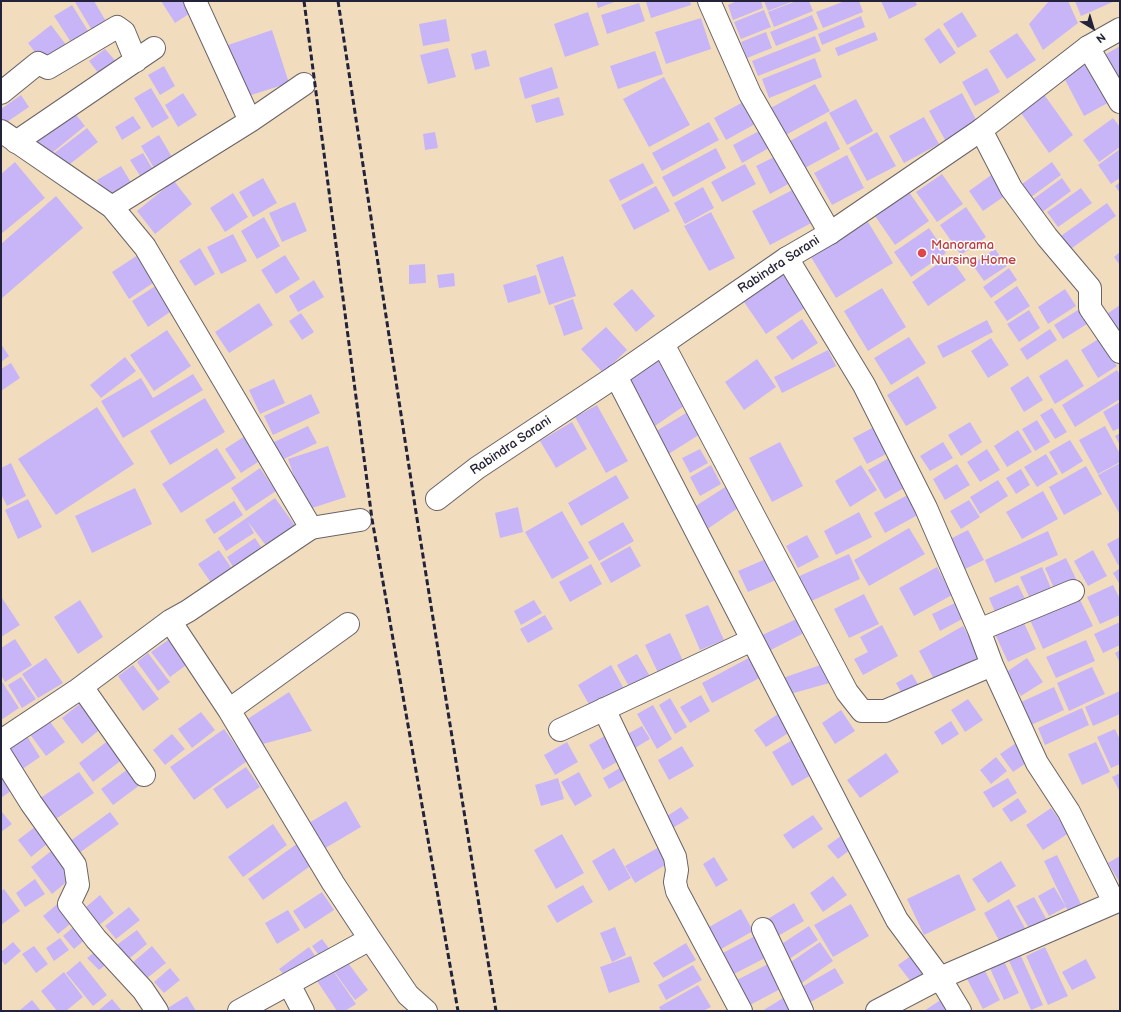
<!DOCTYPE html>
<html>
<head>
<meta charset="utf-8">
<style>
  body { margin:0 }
  #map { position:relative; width:1121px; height:1012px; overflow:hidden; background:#f1ddbd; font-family:"Balsamiq Sans",sans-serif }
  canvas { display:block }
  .frame { position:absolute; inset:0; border:2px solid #22223b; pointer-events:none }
  .north { position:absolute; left:1073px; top:8px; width:40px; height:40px; -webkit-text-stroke:3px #fdfcf7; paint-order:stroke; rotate:142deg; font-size:11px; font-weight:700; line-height:16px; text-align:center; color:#22223b }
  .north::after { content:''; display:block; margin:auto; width:14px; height:18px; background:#22223b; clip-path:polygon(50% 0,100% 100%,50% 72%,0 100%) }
</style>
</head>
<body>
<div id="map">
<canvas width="1121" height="1012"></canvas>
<div class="frame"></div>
<div class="north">N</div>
</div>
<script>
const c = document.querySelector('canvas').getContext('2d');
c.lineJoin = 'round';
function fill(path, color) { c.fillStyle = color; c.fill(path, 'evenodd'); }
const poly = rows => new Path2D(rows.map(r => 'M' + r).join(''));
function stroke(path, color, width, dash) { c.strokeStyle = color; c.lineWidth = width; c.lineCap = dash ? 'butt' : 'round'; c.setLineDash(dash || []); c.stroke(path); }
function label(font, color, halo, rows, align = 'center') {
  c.font = font + ' "Balsamiq Sans",sans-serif'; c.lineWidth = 3; c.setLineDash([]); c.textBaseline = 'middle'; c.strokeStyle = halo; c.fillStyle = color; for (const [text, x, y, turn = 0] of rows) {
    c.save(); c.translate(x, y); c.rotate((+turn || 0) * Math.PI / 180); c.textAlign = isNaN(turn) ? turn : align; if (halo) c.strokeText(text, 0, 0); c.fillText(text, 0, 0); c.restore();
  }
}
fill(poly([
  [77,1,94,1,107,23,93,32,75,2],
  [161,1,194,1,198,8,175,23],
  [596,1,617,1,598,8],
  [649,1,690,1,691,5,651,18,646,2],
  [737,1,761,1,763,8,733,20,728,5],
  [764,1,794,1,768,11],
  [796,1,809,1,813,11,774,27,768,12],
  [845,1,859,1,863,12,823,28,816,12],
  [881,1,915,1,917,5,889,19],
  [1049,1,1068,1,1078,23,1043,50,1029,24],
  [1075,1,1115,1,1081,16],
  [639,3,645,21,607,34,601,15],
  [72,5,93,39,76,50,54,16],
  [764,10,771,27,741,39,734,22],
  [588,12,599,45,565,57,554,24],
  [962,12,977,36,958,48,943,24],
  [812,15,818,29,776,46,770,32],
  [861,16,865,27,822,45,818,34],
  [701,18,711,49,666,64,655,32],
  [446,19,450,41,423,46,419,24],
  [51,25,67,46,44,64,28,43],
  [939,28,956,53,940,64,924,39],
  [272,30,289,83,245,97,228,45],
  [766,32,772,48,747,58,741,42],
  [875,32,878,40,838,56,835,48],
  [1017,33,1036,60,1007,79,989,51],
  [815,36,821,51,758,76,752,61],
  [1120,46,1120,93,1101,57],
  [448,48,456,77,428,84,420,55],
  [105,49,120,66,103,79,89,61],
  [486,50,490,66,475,70,471,54],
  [655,51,663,74,618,89,610,66],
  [1090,57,1113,100,1084,116,1061,72],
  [815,58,822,77,769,98,762,79],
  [164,66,175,86,160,95,148,75],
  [552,67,558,88,525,99,519,78],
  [987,68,1000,92,975,106,962,82],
  [664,77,690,125,649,147,623,99],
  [815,84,830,111,782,137,767,110],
  [151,88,169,118,152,128,134,98],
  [183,93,197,115,178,127,165,105],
  [962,93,981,129,949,147,929,111],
  [1043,93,1073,135,1049,153,1019,110],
  [21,95,29,107,1,126,1,109],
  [559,97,564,115,536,123,531,105],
  [856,99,873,131,847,145,829,113],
  [745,101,757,123,726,140,714,118],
  [73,111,85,126,47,157,35,142],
  [133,116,141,128,122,140,115,127],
  [924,117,939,144,904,163,889,136],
  [1113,118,1120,127,1120,147,1099,162,1083,140],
  [826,121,840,149,805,168,790,141],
  [709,122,719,140,662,171,652,153],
  [87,128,98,142,65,168,53,154],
  [759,131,769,148,742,163,733,145],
  [435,132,438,148,425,150,423,134],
  [877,132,896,166,867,181,849,148],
  [159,135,172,157,154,168,141,146],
  [716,148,726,168,673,197,662,177],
  [1120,149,1120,178,1111,184,1098,165],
  [143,153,154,171,142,179,130,160],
  [847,155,864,188,832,205,814,173],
  [776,156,790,183,770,194,756,166],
  [15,162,45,198,1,234,1,174],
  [1052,162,1061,175,1027,200,1018,187],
  [643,163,654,183,620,201,609,180],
  [745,164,756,184,722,202,711,182],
  [121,166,132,184,109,199,97,180],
  [994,173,1009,193,983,211,969,191],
  [942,174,963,204,937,222,916,192],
  [263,178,277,203,253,217,239,192],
  [1062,178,1071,191,1041,213,1032,200],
  [174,181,192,204,155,234,137,211],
  [1120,182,1120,193,1115,186],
  [656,186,670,211,634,230,621,205],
  [703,187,714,208,685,224,674,203],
  [798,187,815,221,770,245,752,211],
  [1081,188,1092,203,1058,227,1047,212],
  [909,192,929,221,895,245,875,216],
  [233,193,248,217,225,232,210,208],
  [56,196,83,228,1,299,1,244],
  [295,202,307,231,282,242,269,213],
  [1107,203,1116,216,1068,251,1058,238],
  [966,207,986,237,961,255,940,225],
  [711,212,735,258,709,271,684,226],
  [264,217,280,246,257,259,241,231],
  [868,222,893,263,836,298,811,257],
  [929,228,946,253,911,277,894,252],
  [233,234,247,261,221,274,207,247],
  [200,248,215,274,195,286,179,261],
  [995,249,1007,266,984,281,972,264],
  [1120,252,1120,265,1114,257],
  [141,253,159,279,129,299,112,272],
  [285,255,300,279,276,294,261,270],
  [563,256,576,296,549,305,536,265],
  [949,256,966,280,928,306,912,282],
  [425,264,426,283,409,284,409,265],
  [1009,268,1017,280,991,298,983,287],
  [781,271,806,307,766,334,742,299],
  [454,273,455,286,439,288,437,275],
  [536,275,541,293,508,303,503,285],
  [314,280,324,297,298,312,289,296],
  [157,285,173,310,148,327,132,301],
  [1017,286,1030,306,1007,321,994,302],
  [882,288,906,327,868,351,844,311],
  [632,289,655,316,636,332,613,304],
  [1065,289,1076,306,1048,324,1038,307],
  [573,299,583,329,564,336,554,306],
  [259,303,273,325,229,353,215,332],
  [1086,305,1095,319,1063,339,1054,325],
  [1120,305,1120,339,1104,316],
  [1029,310,1040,328,1019,342,1007,324],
  [301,313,314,332,302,340,289,321],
  [802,319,818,343,792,360,776,337],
  [987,320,993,332,943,358,937,346],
  [606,327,627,350,603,373,581,349],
  [1050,329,1057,340,1027,360,1020,349],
  [167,330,191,366,154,391,130,355],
  [909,337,926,363,891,385,874,358],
  [991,338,1009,365,988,378,971,351],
  [1100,338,1117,366,1098,378,1081,350],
  [1,344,9,356,1,362],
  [828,350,836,366,782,393,774,377],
  [125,357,136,371,101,398,90,385],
  [661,357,691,401,655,426,625,381],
  [757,359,776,387,744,410,725,382],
  [1067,359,1084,386,1055,404,1039,376],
  [11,363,20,378,1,391,1,369],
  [1117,370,1120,375,1120,399,1075,427,1062,405],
  [193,374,203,390,123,438,101,401,141,378,153,398],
  [918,376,937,408,906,426,887,395],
  [1028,376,1043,400,1024,412,1010,388],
  [274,379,285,403,260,414,249,390],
  [311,394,320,413,273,435,264,416],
  [205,398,225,432,170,465,150,431],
  [1120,402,1120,428,1113,431,1103,412],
  [597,405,628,461,606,473,575,417],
  [97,407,134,464,56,515,18,459],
  [1052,408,1067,432,1055,439,1040,415],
  [691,410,705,431,667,455,653,433],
  [1037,420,1050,442,1035,451,1022,429],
  [572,422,587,449,556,468,540,441],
  [970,422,982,442,961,456,948,435],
  [308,426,317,443,282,460,274,442],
  [876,426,890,452,867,464,853,438],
  [1105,426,1120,454,1120,462,1098,474,1079,440],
  [1018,430,1032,452,1007,467,994,446],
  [1120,433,1120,445,1115,436],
  [245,436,261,460,241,473,225,449],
  [1070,440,1083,461,1062,474,1049,452],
  [780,442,803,486,772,502,749,458],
  [943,442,953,458,930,471,920,456],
  [328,446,346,497,306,510,288,459],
  [217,448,236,478,181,513,162,484],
  [700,449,708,463,690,473,682,458],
  [987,449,1000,470,980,482,967,462],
  [1046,454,1058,474,1037,487,1024,467],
  [894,455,911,484,885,499,868,470],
  [11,463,26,496,7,506,1,494,1,468],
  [1120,463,1120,512,1119,513,1098,475],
  [957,464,970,485,945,500,933,479],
  [711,465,721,484,700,496,690,477],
  [861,465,877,490,850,507,835,481],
  [1086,466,1102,494,1064,515,1049,487],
  [260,468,276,491,246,511,231,488],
  [1021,469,1030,485,1016,494,1006,478],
  [616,475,629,498,581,526,568,503],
  [998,480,1008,496,980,514,970,497],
  [730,484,741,506,703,532,691,509],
  [135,488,152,524,92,553,75,516],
  [915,491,925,511,885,533,874,513],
  [1043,491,1058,519,1022,539,1006,512],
  [275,498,299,531,271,552,248,522,254,533,226,551,218,538],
  [28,499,42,527,18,539,5,510],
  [969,500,980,517,961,529,950,511],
  [234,501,243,515,214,534,205,520],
  [518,507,523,532,500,538,495,513],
  [562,511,589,558,552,579,525,532],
  [859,512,872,537,836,555,824,531],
  [623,522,634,541,599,561,588,542],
  [909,528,925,554,869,586,854,560],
  [968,530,984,560,963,570,948,540],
  [1048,531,1058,555,995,583,985,560],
  [807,535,819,557,798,568,786,546],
  [1120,537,1120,564,1118,565,1107,544],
  [255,538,265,553,236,572,227,557],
  [630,546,641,566,611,583,600,563],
  [219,550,235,573,214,587,198,564],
  [1093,550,1107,576,1088,586,1074,561],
  [849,554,860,579,807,603,795,578],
  [1066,558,1079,585,1057,595,1045,568],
  [766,559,776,580,748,592,738,571],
  [591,564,602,584,570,602,559,582],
  [937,567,952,595,914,616,899,588],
  [1042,567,1054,595,1033,605,1020,577],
  [1120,568,1120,585,1113,573],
  [1018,585,1028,605,998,619,989,598],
  [1113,585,1120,599,1120,615,1100,624,1087,597],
  [864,594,879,624,849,638,834,609],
  [2,598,20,625,1,637,1,599],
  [1079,598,1093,626,1043,649,1030,620],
  [80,600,103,637,78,654,54,617],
  [534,600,542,613,521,625,514,611],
  [957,602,964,618,940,631,932,614],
  [708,605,724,640,700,650,685,615],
  [545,615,553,629,528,643,520,629],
  [803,616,808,631,763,654,756,638],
  [1023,621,1036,649,1008,662,995,634],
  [1120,622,1120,645,1103,653,1094,634],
  [882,625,898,656,863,675,854,659,868,652,860,637],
  [963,626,982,660,937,685,919,651],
  [670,633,685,665,660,677,645,645],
  [171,638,189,663,170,677,151,652],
  [15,639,32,665,5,682,1,675,1,648],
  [1086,640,1095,661,1056,678,1046,657],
  [1120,650,1120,663,1115,653],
  [148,653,170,682,158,691,137,662],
  [637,654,651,678,631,690,617,665],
  [756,654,767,674,712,703,702,683],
  [46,658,63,683,38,698,22,674],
  [1027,658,1043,682,1021,696,1005,673],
  [826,663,833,682,783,696,777,680],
  [133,665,159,699,143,711,118,676],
  [611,665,624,689,591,708,578,685],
  [1092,667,1105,694,1069,711,1057,683],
  [912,674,921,689,905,699,896,683],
  [21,677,36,699,22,708,8,685],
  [1,680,19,708,1,720],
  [1054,687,1064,710,1029,726,1019,703],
  [1120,691,1120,714,1093,726,1085,707],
  [289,692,312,731,255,746,243,722],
  [701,695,710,711,690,723,680,707],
  [670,698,687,727,675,734,659,705],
  [968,699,983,720,965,732,951,710],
  [82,702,102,728,82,744,62,718],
  [653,705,672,739,657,749,637,714],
  [1082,708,1089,725,1045,745,1038,728],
  [841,710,855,731,835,744,822,723],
  [201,712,215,730,192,748,178,729],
  [778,714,790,732,766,747,754,730],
  [48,719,65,742,46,756,29,733],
  [951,721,959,734,942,745,934,732],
  [642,726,650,739,630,751,622,737],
  [224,729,247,761,194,800,170,767],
  [1115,729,1120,740,1120,764,1111,768,1097,737],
  [25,733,40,757,21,770,5,747],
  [172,734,185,749,165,765,153,750],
  [608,734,622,759,603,770,589,745],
  [794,739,813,774,792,786,772,752],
  [109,740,123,759,93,782,79,763],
  [1019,741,1032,759,1013,772,1000,754],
  [567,742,578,762,555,775,544,755],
  [1096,742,1110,772,1082,785,1068,754],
  [682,746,694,766,669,780,658,760],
  [886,753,899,772,860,798,847,780],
  [996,757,1007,771,991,784,980,770],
  [1,760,19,785,1,798],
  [625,765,632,776,609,789,603,778],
  [132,766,144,782,113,805,101,789],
  [246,767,260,787,227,809,213,789],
  [79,772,94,793,53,821,39,799],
  [579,772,592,796,575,806,561,782],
  [1120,773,1120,792,1112,777],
  [558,778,564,799,541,806,535,785],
  [1008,778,1017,793,993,808,983,792],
  [1018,798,1027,812,1011,822,1002,809],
  [346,801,361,827,322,850,307,824],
  [681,807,689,818,668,831,661,820],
  [1051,808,1069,833,1043,850,1026,825],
  [1,811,12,824,1,832],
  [110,812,119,824,78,854,69,842],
  [813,815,823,829,793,849,783,835],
  [40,823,53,839,31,857,18,840],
  [273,824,287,845,243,877,228,857],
  [845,833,855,846,838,859,827,846],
  [562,834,584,873,556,889,534,850],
  [298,843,313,864,263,900,248,879],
  [663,845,672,861,635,883,625,866],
  [55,848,76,874,52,894,31,867],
  [614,848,631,878,609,891,592,861],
  [1057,855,1081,904,1068,911,1044,861],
  [1120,856,1120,883,1108,863],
  [714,857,728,880,716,887,703,864],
  [1001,861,1016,886,988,903,972,879],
  [959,874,976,910,924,935,907,899],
  [833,876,847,895,823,912,810,893],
  [35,879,45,894,25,907,16,893],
  [583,885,593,902,557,923,547,906],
  [1054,887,1066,907,1049,916,1038,896],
  [4,889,20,911,1,925,1,891],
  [322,892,334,910,305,929,293,911],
  [100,895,114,913,92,931,78,914],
  [1034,897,1047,920,1030,930,1016,906],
  [1009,899,1026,930,1001,944,984,913],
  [61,901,75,920,58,934,43,916],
  [794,903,804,921,771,940,761,923],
  [851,904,869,936,833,957,814,925],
  [129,907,140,920,116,939,105,926],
  [741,909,753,931,714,953,702,931],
  [288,910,300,930,277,944,265,923],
  [77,924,88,937,74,949,63,936],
  [809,926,818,940,786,961,777,947],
  [615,927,626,955,612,962,600,933],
  [137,930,147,944,125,962,114,947],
  [755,936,767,957,728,977,717,956],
  [60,938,69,950,54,961,46,948],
  [322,939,331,951,321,958,312,946],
  [13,942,21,951,5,965,1,960,1,952],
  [820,942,833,961,799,985,785,966],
  [686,943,696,960,663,978,653,963],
  [34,946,48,964,36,973,22,954],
  [152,946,166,963,146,979,132,963],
  [101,947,114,958,99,970,87,958],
  [309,947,318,960,289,981,279,969],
  [1045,947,1068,996,1048,1005,1026,956],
  [912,955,926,973,912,983,898,965],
  [631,956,640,982,609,993,600,967],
  [1021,956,1043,1005,1031,1010,1009,961],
  [1003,959,1019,993,1004,1000,989,966],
  [1086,959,1096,978,1072,990,1062,972],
  [346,960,368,990,355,1000,333,970],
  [80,961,107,995,93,1006,66,973],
  [774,961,786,986,746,1007,733,982],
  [329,965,356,1004,345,1011,337,1011,313,975],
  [693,965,702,980,666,1000,658,985],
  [170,968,180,980,164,993,154,982],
  [835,968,844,983,809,1003,800,988],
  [984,969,1000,1000,983,1009,967,979],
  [64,972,83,997,66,1011,57,1011,41,991],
  [698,985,711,1007,703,1011,661,1011,659,1007],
  [788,995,798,1011,762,1011],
  [948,995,958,1011,924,1011],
  [187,996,196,1011,163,1011],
  [112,999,122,1011,98,1011],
  [32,1000,41,1011,21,1011,20,1010]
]), '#c8b5f8');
const street = poly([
  [195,1,250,121],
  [709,1,750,94,830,233],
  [1088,47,1120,102],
  [1,93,38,63,48,68,117,27,124,32,136,61],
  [981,130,1011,188,1047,237,1090,288,1090,308,1120,352],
  [16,142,154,48],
  [112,207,250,121,304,84],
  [787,258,864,385,926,508,979,630,992,665,1037,763,1069,812,1114,902],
  [663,344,847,692,862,711,885,711,992,665],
  [616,376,897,920,940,978,960,1011],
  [170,621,229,710,333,883,370,939,408,995,426,1011],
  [979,630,1073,591],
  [82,687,144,775],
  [604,709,675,857,677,870,675,882,677,891,741,1011],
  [229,710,348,624],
  [560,730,752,640],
  [1,741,76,691,170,621,188,611,311,528],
  [1,755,31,803,75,865,78,885,69,904,96,939,143,990,157,1011],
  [763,929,802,1011],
  [289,984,303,1011],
  [239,1011,370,939],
  [877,1011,940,978,1120,900]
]);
const secondary = poly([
  [1,131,112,207,145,247,311,528,360,520],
  [437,499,477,468,616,376,787,258,830,233,981,130,1088,47,1120,29]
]);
stroke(street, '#6a6368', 24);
stroke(secondary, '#6a6368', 24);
stroke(street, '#fff', 22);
stroke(secondary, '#fff', 22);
stroke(poly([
  [304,1,372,519,458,1011],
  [338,1,415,506,496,1011]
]), '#22223b', 3, [6, 3]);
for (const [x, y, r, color] of [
  [922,253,5,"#e0444e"]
]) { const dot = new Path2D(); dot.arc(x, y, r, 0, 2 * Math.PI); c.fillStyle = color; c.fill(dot); stroke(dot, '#fdfcf7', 1.5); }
label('13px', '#be3a42', '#fdfcf7', [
  ["Manorama",931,246],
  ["Nursing Home",931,261]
], 'left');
label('13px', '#22223b', '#fdfcf7', [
  ["Rabindra Sarani",779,265,-33],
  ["Rabindra Sarani",511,446,-34]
]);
</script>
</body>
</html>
